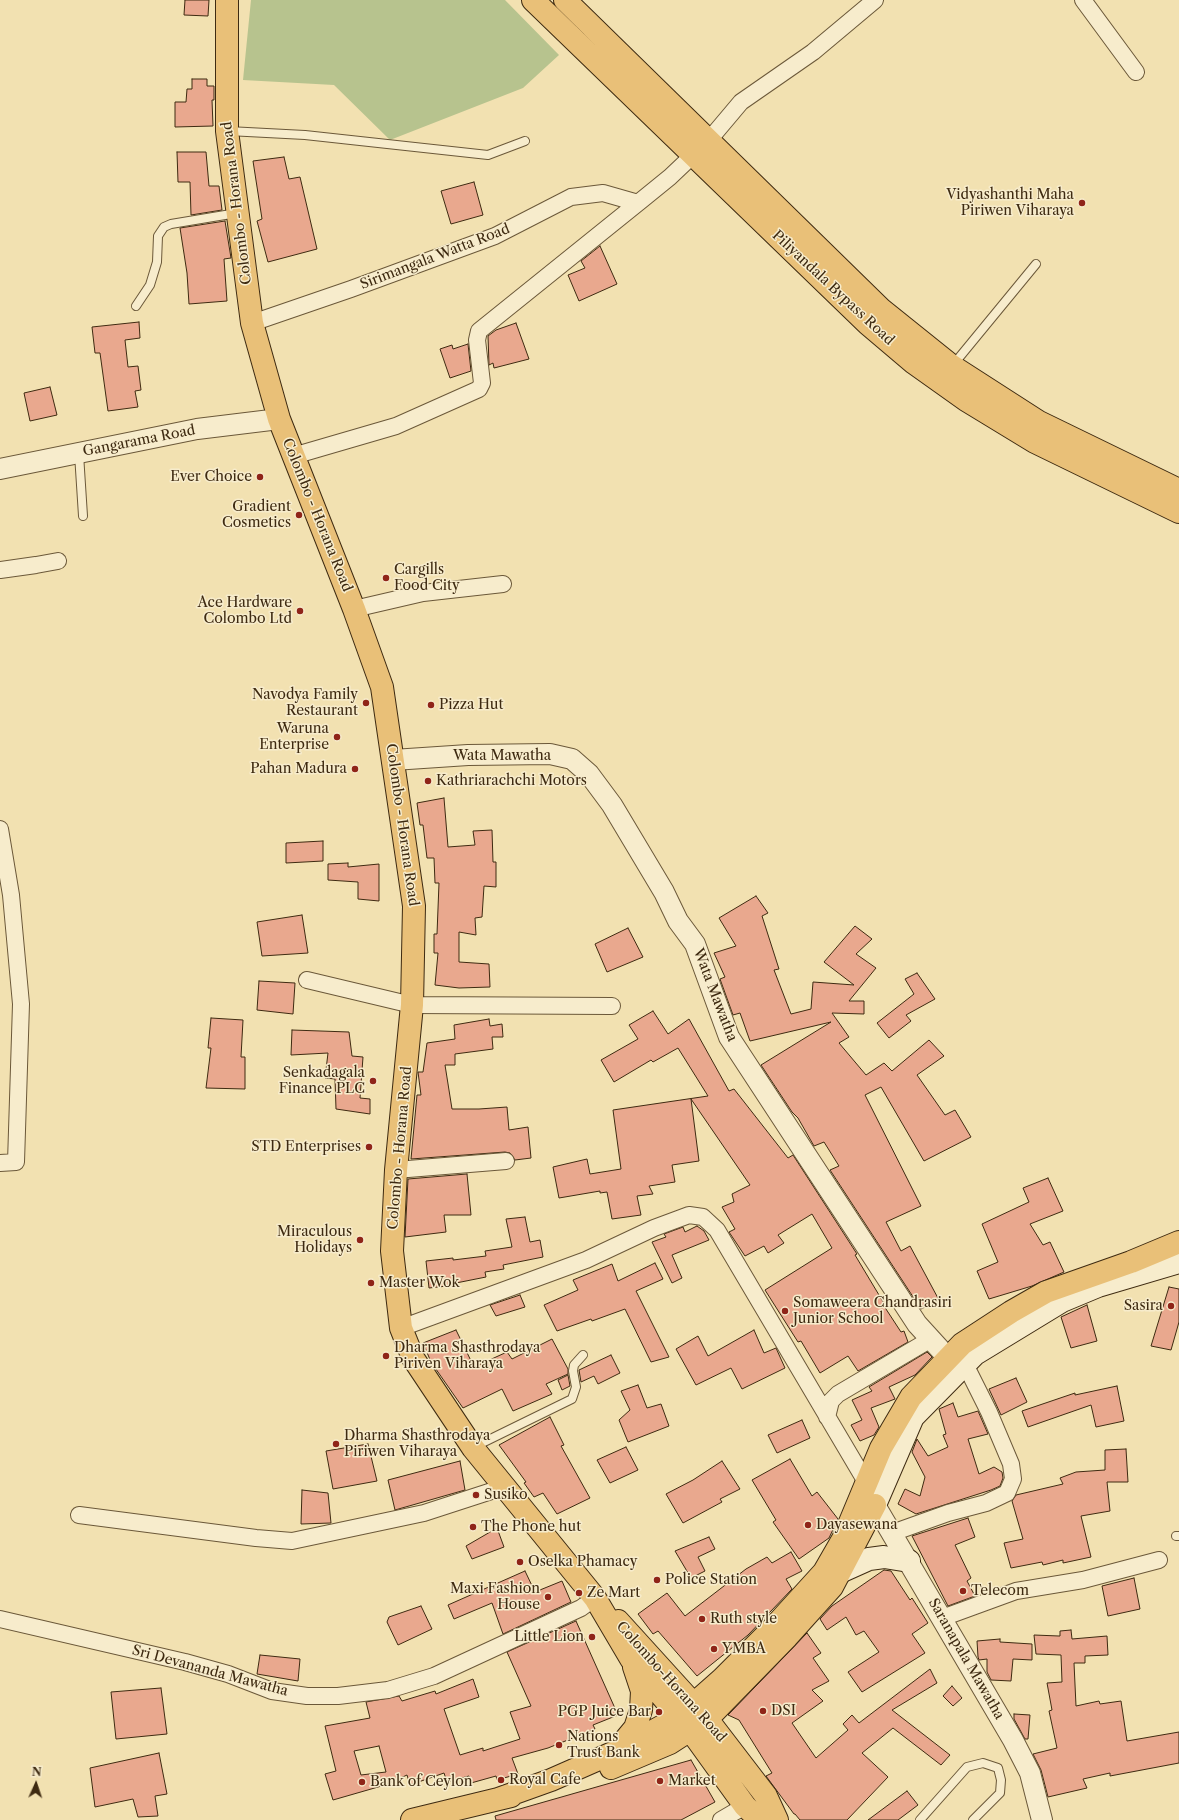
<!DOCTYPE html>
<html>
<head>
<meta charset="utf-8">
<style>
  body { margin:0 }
  #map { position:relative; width:1179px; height:1820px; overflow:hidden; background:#f2e1b1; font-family:"Libre Caslon Text",serif }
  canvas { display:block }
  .north { position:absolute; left:16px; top:1764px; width:40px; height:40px; -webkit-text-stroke:3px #f7eccc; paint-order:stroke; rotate:3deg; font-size:11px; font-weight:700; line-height:16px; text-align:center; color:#3e2a11 }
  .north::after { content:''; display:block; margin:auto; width:14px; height:18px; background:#3e2a11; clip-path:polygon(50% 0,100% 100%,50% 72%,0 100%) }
</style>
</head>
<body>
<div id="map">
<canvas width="1179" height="1820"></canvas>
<div class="north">N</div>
</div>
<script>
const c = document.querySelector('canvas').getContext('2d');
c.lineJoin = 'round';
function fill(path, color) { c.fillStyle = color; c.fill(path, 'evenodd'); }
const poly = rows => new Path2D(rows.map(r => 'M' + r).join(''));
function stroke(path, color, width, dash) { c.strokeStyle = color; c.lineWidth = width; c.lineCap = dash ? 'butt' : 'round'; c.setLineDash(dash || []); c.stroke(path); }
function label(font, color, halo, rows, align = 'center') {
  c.font = font + ' "Libre Caslon Text",serif'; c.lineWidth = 3; c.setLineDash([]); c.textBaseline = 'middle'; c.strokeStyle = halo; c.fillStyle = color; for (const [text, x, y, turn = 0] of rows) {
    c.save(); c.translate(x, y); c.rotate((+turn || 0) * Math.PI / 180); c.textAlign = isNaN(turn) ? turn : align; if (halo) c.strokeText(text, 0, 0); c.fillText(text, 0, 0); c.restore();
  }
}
fill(poly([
  [251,0,505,0,559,55,523,88,390,140,334,85,243,80]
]), '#b7c38e');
const building = poly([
  [185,0,209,0,208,16,184,15,185,0],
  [192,79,207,79,207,86,214,86,214,100,212,100,213,126,175,127,175,102,186,102,187,89,192,89,192,79],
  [177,152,206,152,209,186,219,186,222,210,191,215,190,182,178,182,177,152],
  [284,157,289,179,300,177,317,249,268,262,257,221,262,219,253,161,284,157],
  [474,182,483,215,451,224,441,191,474,182],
  [225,221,231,258,224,259,227,301,189,304,187,273,180,228,225,221],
  [600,246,617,284,579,301,568,275,585,268,581,261,600,246],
  [139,322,140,338,125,340,128,367,138,366,141,390,135,391,138,407,108,411,100,353,95,353,92,327,139,322],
  [516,323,529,359,494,368,493,363,489,365,488,336,496,330,516,323],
  [468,344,471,371,450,378,440,349,452,345,453,349,468,344],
  [50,387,57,415,30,421,24,393,50,387],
  [444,798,448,847,475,845,473,831,492,830,493,862,496,862,496,887,484,886,482,917,475,918,476,935,459,932,459,962,489,964,490,987,459,988,435,985,438,953,434,953,434,934,437,934,439,883,435,883,434,858,427,858,423,825,420,825,417,803,444,798],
  [323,841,323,861,286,863,286,843,323,841],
  [348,863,348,867,379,864,379,901,358,899,358,882,328,880,328,864,348,863],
  [756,896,768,913,762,916,779,969,774,970,791,1014,811,1009,813,982,854,985,824,962,855,926,872,939,856,954,876,968,849,1001,864,1001,864,1014,832,1013,849,1037,839,1043,866,1075,884,1063,892,1071,929,1040,944,1056,917,1075,945,1115,955,1110,971,1137,924,1161,881,1087,865,1095,921,1206,886,1222,901,1251,910,1246,939,1300,921,1309,830,1170,839,1166,824,1142,814,1146,798,1118,792,1112,761,1065,831,1022,750,1041,740,1013,733,1015,720,979,725,977,714,953,736,946,719,918,756,896],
  [302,915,308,953,262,956,257,922,302,915],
  [628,928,643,957,607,972,595,944,628,928],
  [917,973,935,999,906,1015,911,1021,889,1038,877,1023,914,994,905,979,917,973],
  [259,981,295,983,293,1014,257,1010,259,981],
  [653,1011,668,1034,689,1019,729,1091,734,1089,788,1158,793,1155,857,1254,855,1255,885,1305,884,1306,901,1332,904,1331,908,1342,858,1371,848,1356,820,1373,801,1341,798,1342,765,1290,832,1248,812,1214,778,1235,784,1243,768,1253,764,1246,745,1256,729,1232,735,1229,722,1207,734,1202,732,1194,750,1185,691,1099,699,1161,672,1165,675,1182,649,1186,653,1194,637,1196,641,1215,612,1219,607,1192,600,1193,600,1191,559,1198,553,1167,587,1159,590,1174,621,1169,613,1110,708,1096,678,1048,653,1062,651,1060,614,1082,601,1060,638,1039,629,1025,653,1011],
  [211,1018,243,1020,241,1057,245,1057,245,1089,206,1088,211,1048,208,1048,211,1018],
  [489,1019,490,1026,502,1024,503,1037,492,1037,493,1049,455,1054,455,1065,445,1065,452,1109,479,1109,507,1107,509,1130,528,1127,531,1158,515,1160,510,1153,505,1152,411,1159,417,1095,421,1095,418,1072,423,1072,427,1043,455,1039,454,1025,489,1019],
  [292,1030,349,1032,352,1056,363,1057,360,1098,370,1099,370,1114,336,1109,335,1079,325,1078,328,1053,291,1055,292,1030],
  [467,1174,471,1215,444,1215,446,1232,405,1237,408,1179,467,1174],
  [1048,1178,1063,1211,1030,1224,1043,1245,1050,1242,1064,1272,1032,1286,989,1299,977,1271,998,1262,982,1224,1029,1202,1023,1188,1048,1178],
  [525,1217,530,1242,540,1240,543,1257,503,1265,504,1269,485,1272,486,1277,456,1283,456,1285,429,1288,426,1261,453,1258,453,1260,486,1256,485,1251,512,1247,506,1219,525,1217],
  [697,1226,704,1231,709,1240,672,1255,682,1278,672,1283,652,1242,666,1237,664,1234,683,1227,685,1232,697,1226],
  [655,1263,663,1279,636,1291,669,1357,651,1362,625,1309,592,1321,591,1319,557,1331,544,1305,578,1290,573,1280,612,1264,618,1281,655,1263],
  [1169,1287,1179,1289,1179,1322,1171,1350,1151,1346,1169,1287],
  [520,1295,525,1307,496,1316,490,1305,520,1295],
  [1087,1305,1097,1341,1071,1348,1061,1317,1087,1305],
  [456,1330,474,1367,507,1352,512,1359,552,1339,568,1369,568,1374,546,1384,552,1394,513,1411,502,1389,463,1408,431,1362,423,1343,456,1330],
  [754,1330,764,1353,776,1348,785,1368,742,1389,731,1368,696,1385,676,1349,698,1336,708,1356,754,1330],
  [927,1352,932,1357,915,1375,889,1387,895,1399,871,1408,879,1427,874,1435,860,1441,851,1425,862,1420,852,1400,872,1391,869,1387,927,1352],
  [611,1355,620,1373,598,1384,594,1376,581,1382,579,1370,611,1355],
  [568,1375,570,1386,562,1390,558,1380,568,1375],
  [1016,1378,1027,1402,1001,1415,989,1389,1016,1378],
  [638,1385,647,1408,661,1404,669,1426,628,1442,619,1420,630,1410,621,1391,638,1385],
  [1117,1386,1124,1421,1096,1427,1091,1405,1028,1427,1022,1411,1075,1393,1075,1395,1117,1386],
  [953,1403,958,1417,978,1411,988,1434,968,1439,979,1474,994,1467,1002,1472,1003,1478,1000,1486,991,1490,916,1514,898,1504,905,1489,920,1496,925,1477,912,1452,917,1439,928,1456,948,1447,943,1435,946,1434,939,1409,953,1403],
  [550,1417,564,1445,561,1446,590,1498,557,1514,543,1493,534,1497,524,1483,526,1482,499,1445,550,1417],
  [802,1420,810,1438,777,1453,768,1435,802,1420],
  [368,1444,377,1481,333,1489,326,1451,368,1444],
  [626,1447,638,1470,610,1483,597,1460,626,1447],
  [1126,1449,1128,1482,1107,1482,1110,1511,1081,1516,1091,1557,1063,1563,1063,1560,1043,1565,1042,1562,1011,1568,1004,1543,1023,1539,1012,1501,1016,1495,1063,1484,1060,1478,1076,1472,1105,1470,1105,1450,1126,1449],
  [790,1459,812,1496,817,1492,838,1519,829,1538,799,1559,773,1522,776,1520,752,1480,790,1459],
  [460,1461,465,1490,395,1510,388,1480,460,1461],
  [722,1461,740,1489,720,1499,722,1502,683,1523,666,1494,693,1480,722,1461],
  [302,1490,328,1493,331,1523,301,1524,302,1490],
  [968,1518,975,1537,955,1545,971,1578,967,1581,975,1596,948,1606,912,1536,968,1518],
  [497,1528,504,1547,472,1559,466,1546,497,1528],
  [709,1537,715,1549,698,1557,705,1571,691,1578,675,1551,709,1537],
  [791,1552,802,1571,786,1579,792,1589,748,1635,697,1676,658,1631,653,1634,638,1614,667,1593,685,1616,746,1569,767,1557,772,1563,791,1552],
  [884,1570,891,1571,910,1600,912,1598,928,1623,912,1634,925,1653,862,1692,848,1672,879,1652,864,1631,856,1635,846,1617,827,1630,820,1619,832,1606,884,1570],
  [525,1571,535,1592,562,1581,571,1602,503,1634,492,1603,454,1619,448,1605,525,1571],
  [1134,1578,1140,1609,1108,1616,1102,1586,1134,1578],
  [421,1606,432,1629,398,1645,387,1622,389,1617,421,1606],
  [576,1621,618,1715,593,1725,595,1729,548,1748,512,1758,518,1774,497,1780,496,1776,471,1783,469,1776,447,1782,444,1773,410,1785,407,1775,385,1785,333,1800,325,1774,336,1771,325,1726,370,1718,366,1702,399,1696,402,1701,435,1691,436,1694,473,1679,479,1697,444,1709,460,1755,483,1748,483,1751,520,1739,510,1712,531,1706,507,1652,576,1621],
  [379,1746,386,1772,361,1775,354,1751,379,1746],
  [1071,1630,1072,1639,1107,1636,1108,1655,1085,1656,1085,1663,1074,1663,1076,1706,1099,1701,1100,1704,1121,1701,1127,1741,1179,1732,1179,1763,1110,1776,1110,1773,1083,1779,1087,1788,1048,1797,1041,1770,1033,1754,1057,1748,1049,1711,1052,1710,1047,1683,1062,1682,1061,1655,1036,1654,1034,1635,1059,1636,1060,1636,1060,1631,1071,1630],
  [807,1633,821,1653,813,1658,829,1681,812,1690,823,1701,792,1723,816,1758,848,1730,843,1724,852,1715,859,1723,930,1669,937,1683,892,1710,950,1755,941,1765,893,1728,862,1753,888,1777,847,1820,800,1820,795,1814,794,1814,766,1776,772,1773,739,1720,728,1715,807,1633],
  [1000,1639,1000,1642,1032,1644,1032,1660,1013,1659,1011,1681,991,1680,987,1672,987,1659,979,1660,978,1657,977,1641,1000,1639],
  [260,1655,300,1659,298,1681,257,1674,260,1655],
  [952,1686,962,1698,953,1706,943,1696,952,1686],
  [161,1688,167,1734,116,1739,111,1692,161,1688],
  [1014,1714,1030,1715,1028,1739,1025,1739,1014,1719,1014,1714],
  [159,1753,167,1794,155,1796,158,1816,138,1817,133,1799,95,1807,90,1768,159,1753],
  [691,1760,715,1802,681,1820,496,1820,495,1816,691,1760],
  [907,1791,918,1805,898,1820,868,1820,907,1791]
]);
fill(building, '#e9a88e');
stroke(building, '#3e2a11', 1);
const service = poly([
  [228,131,305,135,488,155,525,141],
  [136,306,150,285,157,262,158,236,164,227,171,224,237,213],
  [953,365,1036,264],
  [79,454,83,516],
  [474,1447,572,1399,576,1387,573,1371,574,1365,583,1355],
  [1176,1536,1179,1536],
  [920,1820,967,1767,983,1763,998,1768,1001,1780,1000,1793,973,1820]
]);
const minor = poly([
  [1083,0,1136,72],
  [252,323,351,289,495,236,571,197,603,193,638,203,670,177,709,140,741,102,813,52,875,0],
  [293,456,396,426,479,389,482,383,477,340,479,331,638,203],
  [0,570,36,565,58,561],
  [354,609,423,593,503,584],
  [0,829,11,895,21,1004,16,1162,0,1163],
  [307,980,412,1005,612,1006],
  [396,1170,506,1161],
  [401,1328,586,1260,654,1228,689,1215,703,1217,717,1230,866,1482],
  [827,1417,831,1401,838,1394,931,1339],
  [79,1515,256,1538,292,1541,424,1513,504,1487],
  [892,1533,948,1513,986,1503,1007,1493,1013,1479,1011,1464,989,1412,965,1364],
  [942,1618,1016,1591,1083,1580,1159,1560],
  [0,1619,185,1662,228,1674,272,1691,307,1696,338,1696,388,1690,434,1676,581,1608,595,1598],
  [721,1820,745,1806]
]);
const tertiary = poly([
  [0,469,197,429,279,419],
  [393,760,468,755,550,754,572,759,589,774,612,805,664,892,678,921,695,944,729,1037,917,1324,948,1358],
  [870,1492,875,1505,1013,1740,1030,1773,1042,1820]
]);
const secondary = poly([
  [875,1505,913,1417,975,1354,1062,1301,1098,1286,1179,1262],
  [840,1572,869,1559,884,1557,909,1561]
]);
const primary = poly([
  [227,0,227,131,252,323,279,419,354,609,382,687,414,906,412,1005,396,1170,392,1251,401,1328,413,1358,473,1448,595,1598,631,1659,691,1731,745,1806,760,1820],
  [533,0,868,324,914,363,966,400,1035,442,1179,512],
  [565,0,881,309,952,366,1039,422,1179,490],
  [618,1621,707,1719,766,1796,777,1820],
  [621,1745,635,1728,641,1710,642,1691,634,1667],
  [611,1768,670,1743,707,1719,787,1637,832,1587,875,1505],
  [498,1799,551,1780,617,1751,679,1717,722,1679,774,1627,824,1572,843,1539,881,1448,911,1397,962,1344,1011,1312,1046,1292,1131,1262,1179,1242],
  [412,1820,511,1796]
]);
stroke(service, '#6b5839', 10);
stroke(minor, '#6b5839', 18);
stroke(tertiary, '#6b5839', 22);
stroke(secondary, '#3e2a11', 24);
stroke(primary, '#3e2a11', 24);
stroke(service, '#f7eccc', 8);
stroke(minor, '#f7eccc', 16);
stroke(tertiary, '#f7eccc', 20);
stroke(secondary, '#f7eccc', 22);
stroke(primary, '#e9c078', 22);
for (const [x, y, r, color] of [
  [1082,203,4,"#8f2418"],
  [260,477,4,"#8f2418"],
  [299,515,4,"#8f2418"],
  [386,578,4,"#8f2418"],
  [300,611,4,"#8f2418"],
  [366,703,4,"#8f2418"],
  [431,705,4,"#8f2418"],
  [337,737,4,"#8f2418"],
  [355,769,4,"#8f2418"],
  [428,781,4,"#8f2418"],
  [373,1081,4,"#8f2418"],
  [369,1147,4,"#8f2418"],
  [360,1240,4,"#8f2418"],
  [371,1283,4,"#8f2418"],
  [1171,1306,4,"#8f2418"],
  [785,1311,4,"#8f2418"],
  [386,1356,4,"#8f2418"],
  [336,1444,4,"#8f2418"],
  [476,1495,4,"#8f2418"],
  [808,1525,4,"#8f2418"],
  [473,1527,4,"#8f2418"],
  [520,1562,4,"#8f2418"],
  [657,1580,4,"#8f2418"],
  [963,1591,4,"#8f2418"],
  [579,1593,4,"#8f2418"],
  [548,1597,4,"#8f2418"],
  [702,1619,4,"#8f2418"],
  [592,1637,4,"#8f2418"],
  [714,1649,4,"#8f2418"],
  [763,1711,4,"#8f2418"],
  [659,1712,4,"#8f2418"],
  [559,1745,4,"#8f2418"],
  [501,1780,4,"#8f2418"],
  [660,1781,4,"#8f2418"],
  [362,1782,4,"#8f2418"]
]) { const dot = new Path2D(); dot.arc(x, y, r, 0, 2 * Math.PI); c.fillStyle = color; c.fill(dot); stroke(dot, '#f7eccc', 1.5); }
label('14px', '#3e2a11', '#f7eccc', [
  ["Vidyashanthi Maha",1074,195,"right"],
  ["Piriwen Viharaya",1074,211,"right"],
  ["Ever Choice",252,477,"right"],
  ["Gradient",291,507,"right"],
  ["Cosmetics",291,523,"right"],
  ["Cargills",394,570],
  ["Food City",394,586],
  ["Ace Hardware",292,603,"right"],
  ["Colombo Ltd",292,619,"right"],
  ["Navodya Family",358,695,"right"],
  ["Restaurant",358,711,"right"],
  ["Pizza Hut",439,705],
  ["Waruna",329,729,"right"],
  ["Enterprise",329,745,"right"],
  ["Pahan Madura",347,769,"right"],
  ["Kathriarachchi Motors",436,781],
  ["Senkadagala",365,1073,"right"],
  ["Finance PLC",365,1089,"right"],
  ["STD Enterprises",361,1147,"right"],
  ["Miraculous",352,1232,"right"],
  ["Holidays",352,1248,"right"],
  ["Master Wok",379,1283],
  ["Somaweera Chandrasiri",793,1303],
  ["Junior School",793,1319],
  ["Sasira",1163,1306,"right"],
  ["Dharma Shasthrodaya",394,1348],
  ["Piriven Viharaya",394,1364],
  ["Dharma Shasthrodaya",344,1436],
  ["Piriwen Viharaya",344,1452],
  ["Susiko",484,1495],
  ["Dayasewana",816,1525],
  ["The Phone hut",481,1527],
  ["Oselka Phamacy",528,1562],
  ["Police Station",665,1580],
  ["Maxi Fashion",540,1589,"right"],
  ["House",540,1605,"right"],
  ["Telecom",971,1591],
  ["Ze Mart",587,1593],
  ["Ruth style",710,1619],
  ["Little Lion",584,1637,"right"],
  ["YMBA",722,1649],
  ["DSI",771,1711],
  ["PGP Juice Bar",651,1712,"right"],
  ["Nations",567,1737],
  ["Trust Bank",567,1753],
  ["Royal Cafe",509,1780],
  ["Market",668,1781],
  ["Bank of Ceylon",370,1782]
], 'left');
label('14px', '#3e2a11', '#f7eccc', [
  ["Colombo - Horana Road",237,203,-97],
  ["Sirimangala Watta Road",435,257,-21],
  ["Piliyandala Bypass Road",833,288,43],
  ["Gangarama Road",139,441,-11],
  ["Colombo - Horana Road",317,515,68],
  ["Wata Mawatha",502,756],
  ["Colombo - Horana Road",402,825,82],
  ["Wata Mawatha",715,995,69],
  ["Colombo - Horana Road",400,1148,-85],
  ["Saranapala Mawatha",966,1659,60],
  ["Sri Devananda Mawatha",210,1671,15],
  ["Colombo-Horana Road",671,1682,48]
]);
</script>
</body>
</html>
